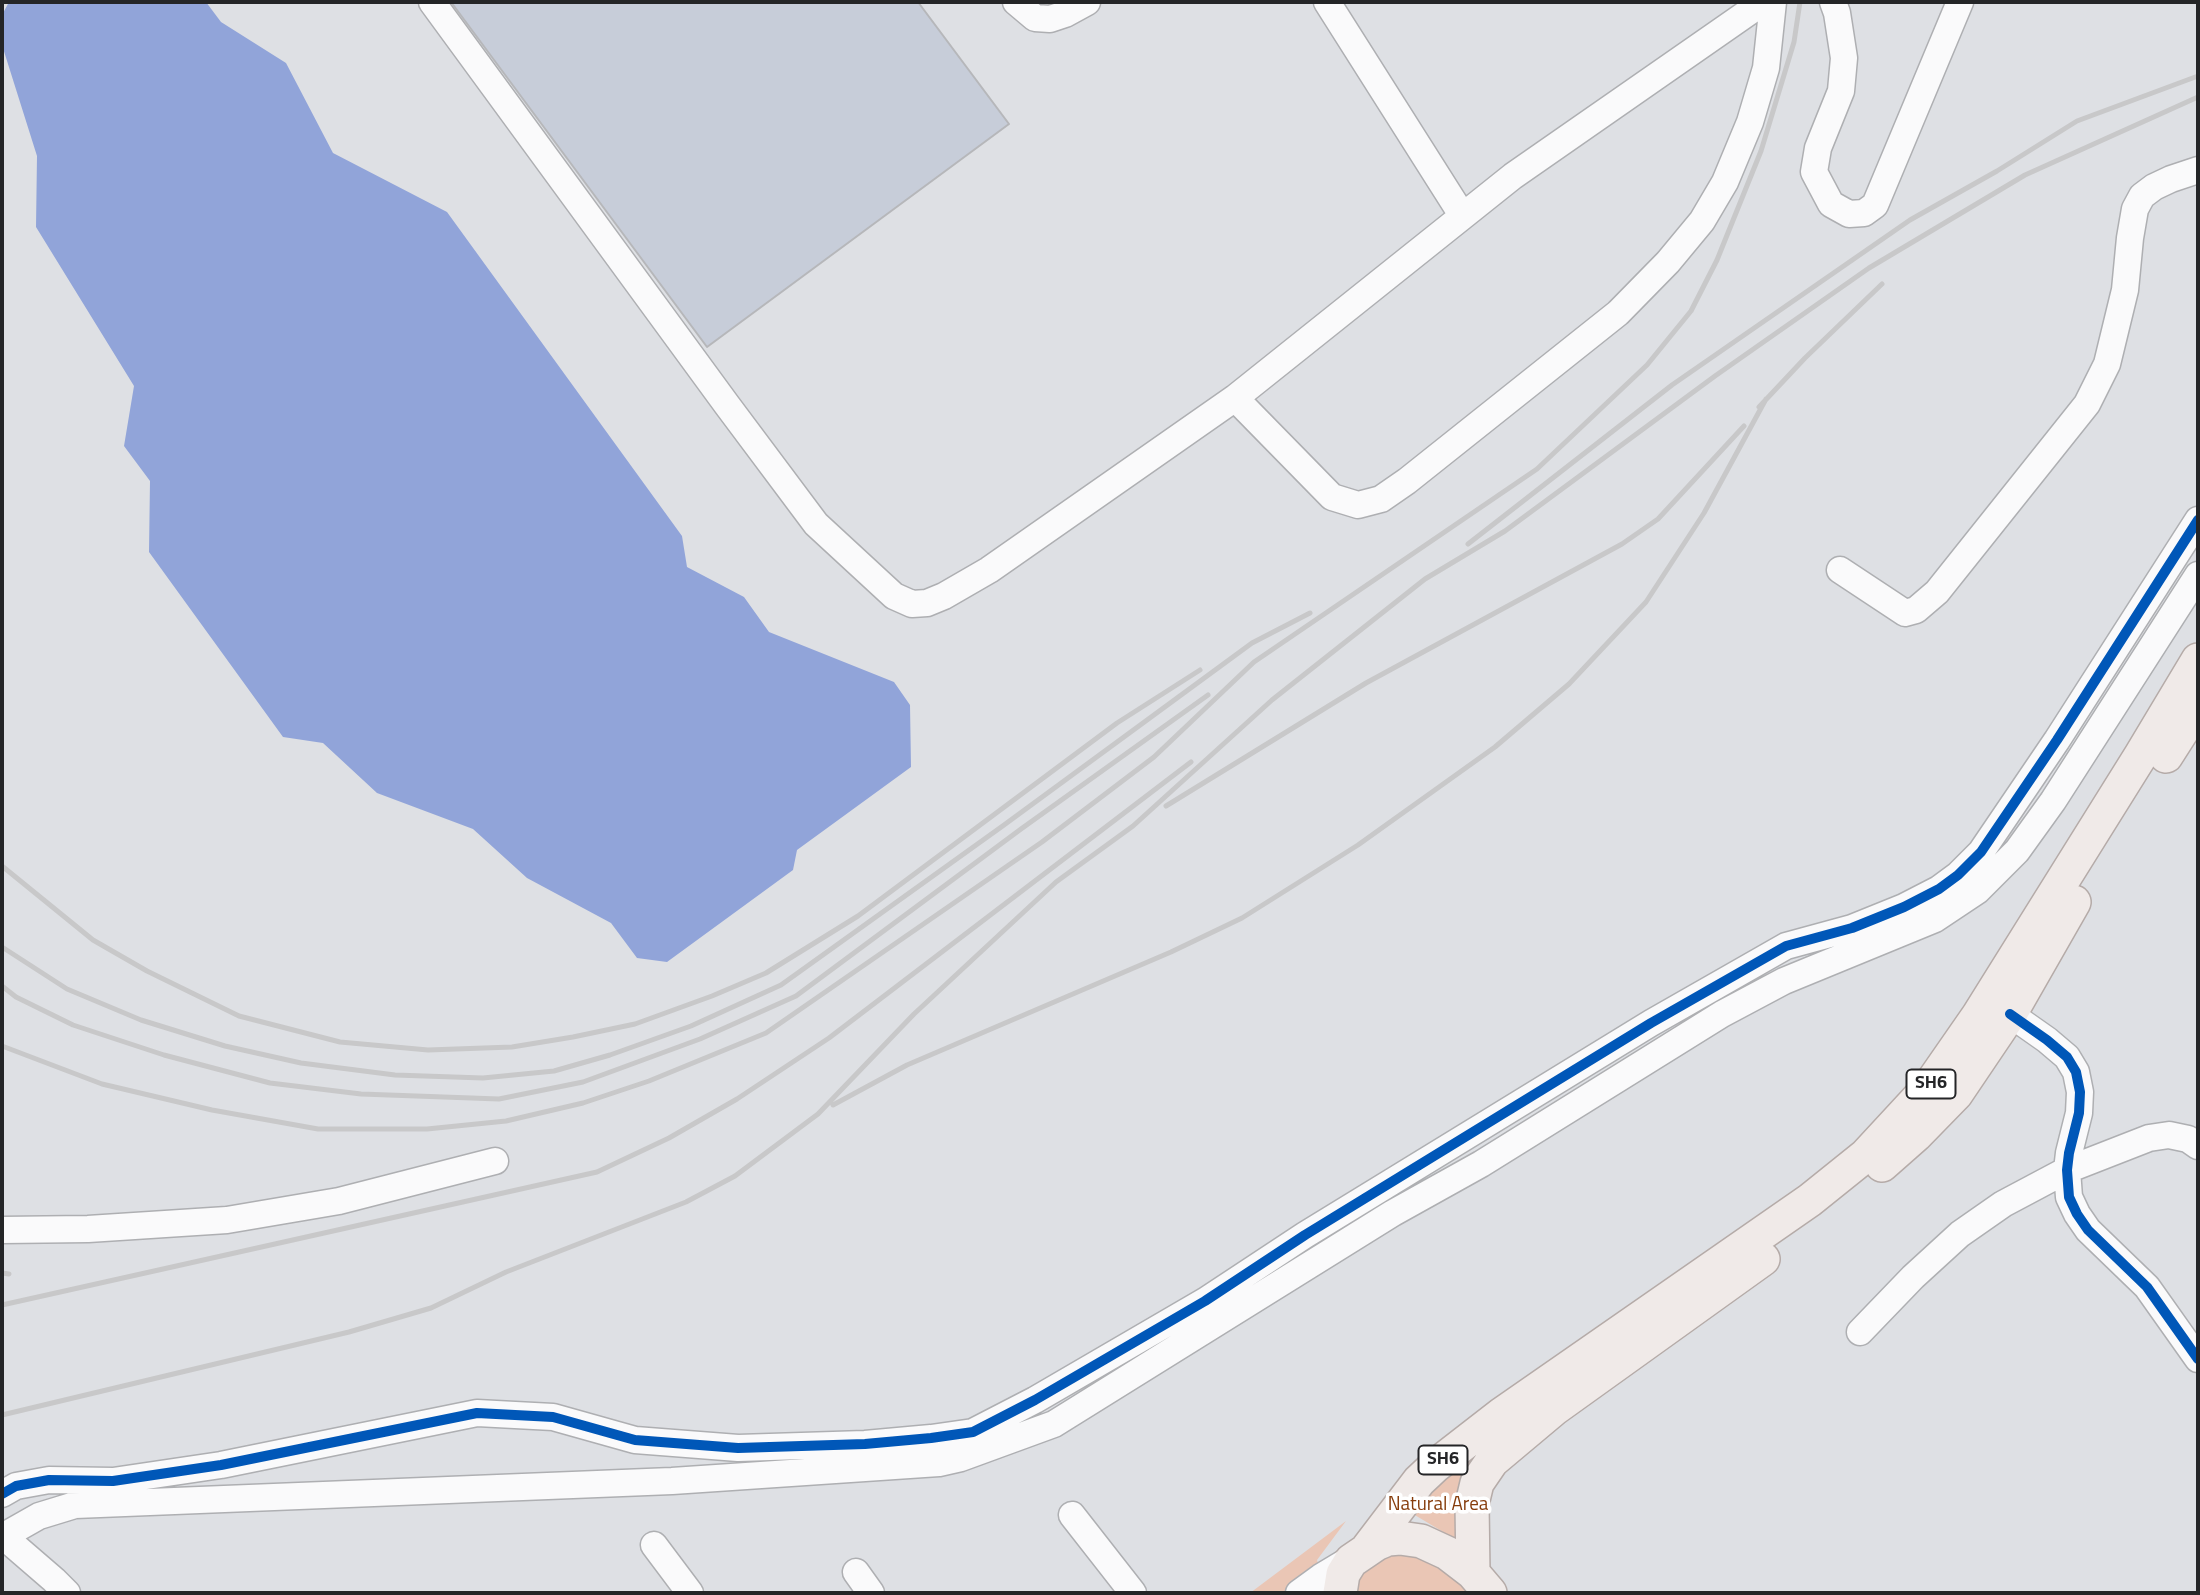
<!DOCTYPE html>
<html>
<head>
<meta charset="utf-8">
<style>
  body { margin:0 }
  #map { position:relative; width:2200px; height:1595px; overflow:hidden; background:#dee0e4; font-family:"Titillium Web",sans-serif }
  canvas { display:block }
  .frame { position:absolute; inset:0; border:4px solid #242527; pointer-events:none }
</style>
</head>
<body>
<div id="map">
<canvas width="2200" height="1595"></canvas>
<div class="frame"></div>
</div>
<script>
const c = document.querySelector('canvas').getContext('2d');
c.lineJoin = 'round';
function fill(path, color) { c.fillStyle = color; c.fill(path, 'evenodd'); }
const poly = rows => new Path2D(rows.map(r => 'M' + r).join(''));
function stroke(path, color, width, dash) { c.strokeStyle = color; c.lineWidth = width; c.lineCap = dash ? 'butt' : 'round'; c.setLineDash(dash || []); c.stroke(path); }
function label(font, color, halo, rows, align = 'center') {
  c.font = font + ' "Titillium Web",sans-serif'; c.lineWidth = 7; c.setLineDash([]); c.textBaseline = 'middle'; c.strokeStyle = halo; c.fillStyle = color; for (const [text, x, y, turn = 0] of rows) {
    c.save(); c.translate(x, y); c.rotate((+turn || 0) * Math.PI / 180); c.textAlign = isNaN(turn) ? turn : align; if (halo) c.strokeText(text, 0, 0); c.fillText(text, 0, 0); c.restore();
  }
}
fill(poly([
  [1528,1410,1458,1503,1455,1539,1408,1511,1435,1479],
  [1346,1521,1317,1560,1327,1593,1250,1593],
  [1384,1547,1436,1558,1470,1593,1345,1593]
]), '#eac6b5');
fill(poly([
  [9,2,206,2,221,22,286,63,333,153,447,212,682,536,687,567,744,597,769,632,894,682,910,705,911,767,797,850,793,870,667,962,637,958,611,923,527,878,473,829,377,793,323,743,283,737,149,552,150,481,124,446,134,386,36,227,37,156,2,45,2,15]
]), '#91a4d9');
const building = poly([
  [451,2,918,2,1009,124,707,347,451,2]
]);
fill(building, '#c7cdd9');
stroke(building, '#b6b7ba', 2);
const minor = poly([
  [432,2,727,405,816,524,894,596,912,604,927,603,944,596,989,570,1235,398,1513,176,1763,2],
  [1016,2,1035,18,1050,19,1065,14,1087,2],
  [1327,2,1462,215],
  [1833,2,1837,13,1844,58,1841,91,1818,148,1814,172,1831,204,1849,214,1864,213,1875,205,1960,2],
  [1235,398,1332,497,1358,505,1381,499,1407,481,1618,313,1668,262,1702,221,1725,182,1750,122,1766,68,1773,2],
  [1840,570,1905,613,1916,610,1937,592,2087,404,2107,364,2125,290,2130,238,2135,209,2142,196,2154,187,2171,179,2198,170],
  [2010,1014,2047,1040,2067,1057,2076,1072,2080,1092,2079,1113,2069,1153,2067,1170,2069,1197,2077,1214,2088,1230,2147,1287,2198,1359],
  [2,1230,88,1229,227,1220,339,1201,495,1161],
  [1860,1332,1913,1277,1960,1234,2003,1204,2067,1170,2149,1138,2169,1135,2188,1139,2198,1146],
  [2,1494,16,1486,49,1480,113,1481,221,1465,477,1413,553,1417,635,1440,738,1448,865,1444,931,1438,973,1432,1035,1400,1205,1301,1305,1235,1651,1023,1786,946,1852,928,1904,907,1939,889,1958,875,1981,852,2057,740,2198,520],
  [1072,1515,1133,1593],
  [3,1536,54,1580,67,1593],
  [2,1537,39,1516,75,1505,672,1481,939,1463,961,1458,1054,1424,1393,1213,1481,1164,1722,1014,1784,981,1935,919,1977,891,2017,851,2053,801,2198,575],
  [654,1545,690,1593],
  [856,1572,871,1593],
  [1299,1593,1321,1577,1356,1556]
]);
const major = poly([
  [2166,756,2198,706],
  [1882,1165,1916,1135,1956,1094,2010,1014,2074,902],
  [1368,1548,1419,1481,1435,1466,1502,1414,1810,1200,1866,1155,1928,1088,1978,1016,2141,755,2198,660],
  [1473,1573,1472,1504,1477,1483,1492,1461,1554,1409,1763,1259],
  [1340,1593,1343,1574,1351,1561,1376,1544,1388,1539,1400,1538,1421,1541,1447,1553,1473,1573,1490,1593]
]);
stroke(minor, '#aeafb2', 29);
stroke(major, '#b5aba8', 36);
stroke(minor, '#fafafb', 26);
stroke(major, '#f0eae8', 33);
stroke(poly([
  [1759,407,1805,358,1882,284],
  [1468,544,1672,385,1910,220,1997,171,2077,121,2198,76],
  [1166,806,1366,683,1622,544,1658,519,1744,426],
  [2,866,93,940,147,971,239,1016,340,1042,428,1050,512,1047,573,1037,635,1024,712,996,766,973,858,916,1117,723,1200,670],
  [2,947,67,989,141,1020,225,1046,301,1063,395,1075,483,1078,554,1071,610,1055,691,1026,781,985,1004,825,1252,643,1310,613],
  [2,986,16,997,73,1025,164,1055,270,1083,361,1094,499,1099,583,1082,700,1039,796,996,1021,829,1208,695],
  [2,1046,102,1084,212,1110,318,1129,427,1129,506,1121,583,1103,649,1081,766,1033,1042,842,1154,757,1254,662,1537,469,1647,365,1691,311,1717,260,1761,151,1794,42,1800,2],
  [833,1105,907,1065,1171,952,1242,918,1358,845,1495,747,1569,684,1646,602,1704,513,1766,399],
  [2,1273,9,1274],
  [2,1305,597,1172,669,1138,737,1099,829,1038,1191,762],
  [2,1415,349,1332,431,1308,506,1272,686,1202,735,1176,818,1114,914,1014,1056,882,1133,826,1272,700,1425,579,1505,531,1715,376,1869,268,2025,175,2198,97]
]), '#c8c8c9', 5);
stroke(poly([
  [2010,1014,2047,1040,2067,1057,2076,1072,2080,1092,2079,1113,2069,1153,2067,1170,2069,1197,2077,1214,2088,1230,2147,1287,2198,1359],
  [2,1494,16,1486,49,1480,113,1481,221,1465,477,1413,553,1417,635,1440,738,1448,865,1444,931,1438,973,1432,1035,1400,1205,1301,1305,1235,1651,1023,1786,946,1852,928,1904,907,1939,889,1958,875,1981,852,2057,740,2198,520]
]), '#0057b8', 10);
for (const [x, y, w] of [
  [1931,1084,49],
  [1443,1460,49]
]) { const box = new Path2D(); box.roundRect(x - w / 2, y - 14.5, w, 29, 5); c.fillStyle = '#fff'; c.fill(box); stroke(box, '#242527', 2); }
label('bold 18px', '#242527', null, [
  ["SH6",1931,1084],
  ["SH6",1443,1460]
]);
label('19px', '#863c0b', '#fff', [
  ["Natural Area",1438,1505]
]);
</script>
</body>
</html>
